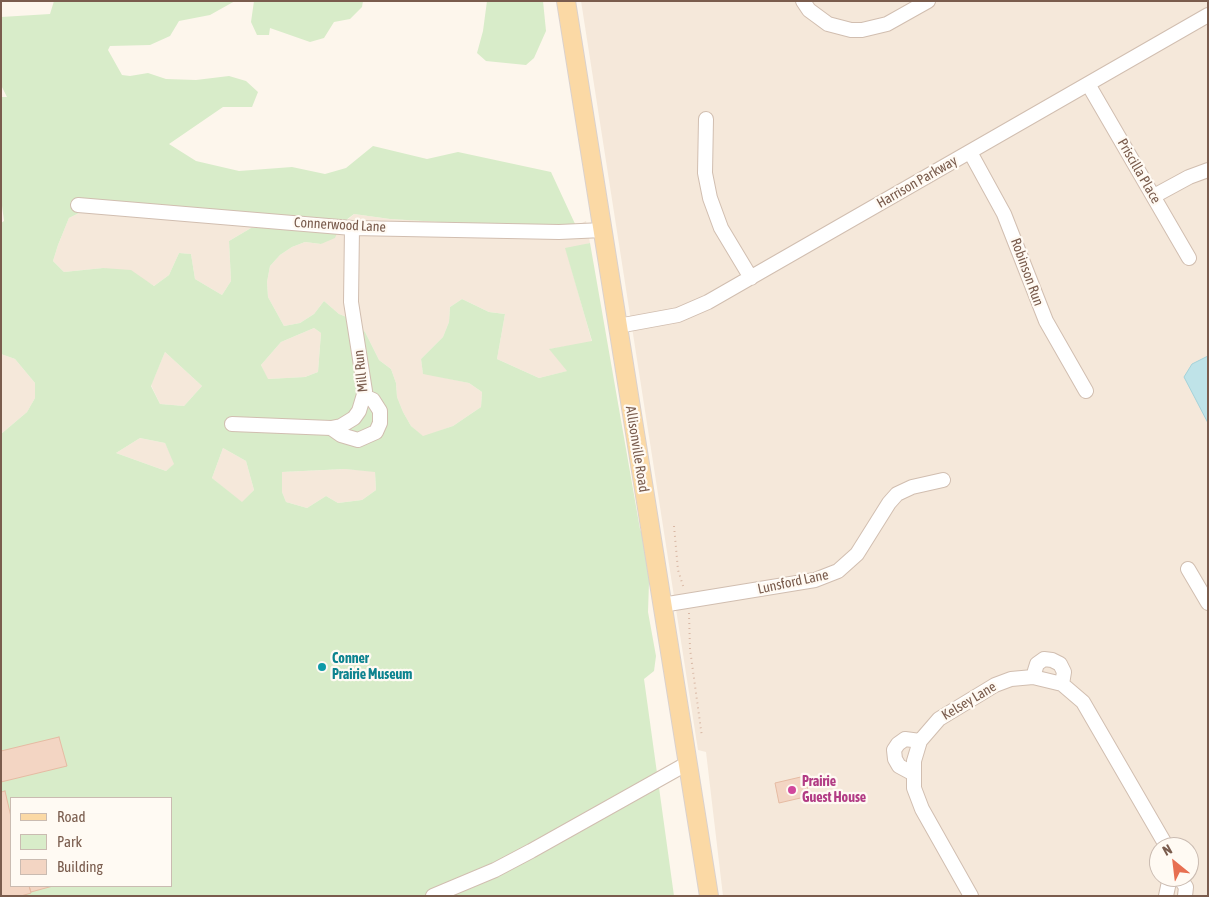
<!DOCTYPE html>
<html>
<head>
<meta charset="utf-8">
<style>
  body { margin:0 }
  #map { position:relative; width:1209px; height:897px; overflow:hidden; background:#fdf6ec; font-family:"Asap Condensed",sans-serif }
  canvas { display:block }
  .frame { position:absolute; inset:0; border:2px solid #7a5c4d; pointer-events:none }
  .legend { position:absolute; left:10px; top:797px; width:162px; height:90px; box-sizing:border-box; background:#fffaf3; border:1px solid #cabbb1; margin:0; padding:6px 9px; list-style:none; font-size:15px; color:#7a5c4d }
  .legend li { display:flex; align-items:center; gap:10px; height:25px }
  .legend b { width:25px; border:1px solid #cabbb1 }
  .north { position:absolute; left:1149px; top:837px; width:50px; height:50px; box-sizing:border-box; background:#fffaf3; border:1px solid #cabbb1; border-radius:50%; rotate:331deg; font-size:14px; font-weight:700; line-height:20px; text-align:center; color:#7a5c4d }
  .north::after { content:''; display:block; margin:auto; width:18px; height:22px; background:#e76f51; clip-path:polygon(50% 0,100% 100%,50% 72%,0 100%) }
</style>
</head>
<body>
<div id="map">
<canvas width="1209" height="897"></canvas>
<div class="frame"></div>
<ul class="legend">
<li><b style="height:6px;background:#fbd9a5"></b>Road</li>
<li><b style="height:14px;background:#d8ecc9"></b>Park</li>
<li><b style="height:14px;background:#f3d5c3"></b>Building</li>
</ul>
<div class="north">N</div>
</div>
<script>
const c = document.querySelector('canvas').getContext('2d');
c.lineJoin = 'round';
function fill(path, color) { c.fillStyle = color; c.fill(path, 'evenodd'); }
const poly = rows => new Path2D(rows.map(r => 'M' + r).join(''));
function stroke(path, color, width, dash) { c.strokeStyle = color; c.lineWidth = width; c.lineCap = dash ? 'butt' : 'round'; c.setLineDash(dash || []); c.stroke(path); }
function label(font, color, halo, rows, align = 'center') {
  c.font = font + ' "Asap Condensed",sans-serif'; c.lineWidth = 4.5; c.setLineDash([]); c.textBaseline = 'middle'; c.strokeStyle = halo; c.fillStyle = color; for (const [text, x, y, turn = 0] of rows) {
    c.save(); c.translate(x, y); c.rotate((+turn || 0) * Math.PI / 180); c.textAlign = isNaN(turn) ? turn : align; if (halo) c.strokeText(text, 0, 0); c.fillText(text, 0, 0); c.restore();
  }
}
fill(poly([
  [581,1,1208,1,1208,896,723,896,706,752,698,750],
  [1159,847,1189,847,1189,877,1159,877],
  [85,210,267,228,251,228,229,241,231,281,222,295,195,279,191,254,179,253,169,275,154,286,144,280,103,268,64,272,53,261,58,245,69,218],
  [354,214,390,219,468,223,576,226,586,221,590,243,566,249,592,342,550,349,568,371,539,378,497,359,505,314,489,312,462,299,450,307,449,322,443,337,421,359,423,373,469,383,482,392,481,407,453,426,423,437,411,426,403,412,397,397,396,383,391,369,379,360,365,332,354,320,339,314,324,301,314,314,300,323,284,326,268,297,267,282,270,266,280,255,292,247,305,242,321,244],
  [314,328,321,333,318,372,305,377,267,379,261,365,281,342],
  [165,352,202,386,184,406,160,404,151,385],
  [1,354,15,359,35,383,35,398,27,412,1,434],
  [140,438,165,443,175,464,166,471,116,453],
  [223,448,246,461,254,490,242,503,212,478],
  [345,469,375,471,376,490,362,500,338,503,326,496,307,508,286,502,282,492,282,472]
]), '#f5e8da');
fill(poly([
  [54,1,235,1,210,15,179,21,170,36,150,45,110,46,108,50,122,75,130,76,148,73,166,79,196,80,229,76,246,81,258,92,252,107,223,107,169,144,196,161,239,171,292,167,325,174,346,168,373,146,427,159,458,152,551,172,576,226,508,226,390,219,354,214,341,224,335,238,321,244,305,242,292,247,280,255,270,266,267,282,268,297,284,326,300,323,314,314,324,301,339,314,354,320,365,332,379,360,391,369,396,383,397,397,403,412,411,426,423,436,453,426,481,407,482,392,469,383,423,374,421,359,443,337,449,322,450,307,462,299,489,312,505,314,497,359,539,378,567,371,549,349,592,341,565,248,590,243,640,529,650,553,648,612,656,656,654,671,644,679,674,896,1,896,1,434,27,412,35,398,35,383,15,359,1,354,1,223,4,221,1,198,1,97,7,97,1,85,1,17,50,14],
  [85,210,267,228,251,228,229,241,231,281,222,295,195,279,191,254,179,253,169,275,154,286,131,270,103,268,64,272,53,261,58,245,69,218],
  [314,328,321,333,318,372,305,377,268,379,261,365,281,342],
  [165,352,202,386,184,406,160,404,151,386],
  [140,438,165,443,174,464,166,471,116,453],
  [223,448,246,461,254,490,242,502,212,478],
  [345,469,375,472,376,490,362,500,338,503,326,496,307,508,286,502,282,492,282,472],
  [11,798,171,798,171,886,11,886],
  [254,1,363,1,362,7,350,19,334,22,324,38,310,42,270,28,269,35,257,35,251,22],
  [487,1,543,1,546,31,534,58,526,65,486,61,477,53,483,31]
]), '#d8ecc9');
const water = poly([
  [1208,356,1208,423,1184,377,1192,364,1208,356]
]);
fill(water, '#bfe3e8');
stroke(water, '#a5d3da', 1);
const building = poly([
  [59,737,67,766,1,782,1,751,59,737],
  [805,776,809,796,779,803,775,783,805,776],
  [5,791,11,817,11,886,29,886,31,893,21,896,1,896,1,792,5,791],
  [29,886,53,886,31,892,29,886]
]);
fill(building, '#f3d5c3');
stroke(building, '#e6bba3', 1);
const minor = poly([
  [803,1,809,10,828,24,851,30,862,30,887,24,928,1],
  [1088,84,1189,258],
  [706,119,705,173,710,198,721,228,751,278],
  [970,152,1004,214,1046,321,1086,391],
  [1154,196,1189,177,1208,170],
  [78,205,352,228,559,232,603,230],
  [618,326,678,315,708,302,1208,15],
  [232,424,331,428,341,426,354,418,359,411,365,391,351,302,352,228],
  [331,428,341,435,358,440,376,432,380,423,380,411,373,400,364,396],
  [1188,569,1208,603],
  [662,605,815,580,838,571,857,554,889,503,897,494,912,487,943,480],
  [1033,677,1037,664,1044,659,1052,660,1060,664,1064,672,1062,684],
  [912,773,899,766,895,759,894,750,898,744,905,739,920,741],
  [1179,877,1186,887,1185,896],
  [433,896,495,870,531,851,688,763],
  [971,896,922,809,914,788,914,761,920,741,939,719,995,685,1011,679,1033,677,1062,684,1083,702,1167,847],
  [1166,896,1170,877]
]);
const major = poly([
  [566,1,709,896]
]);
stroke(minor, '#d1beb0', 16);
stroke(major, '#dad1cd', 20);
stroke(poly([
  [674,526,678,570,684,589],
  [689,613,690,649,702,737]
]), '#d9b8a5', 2, [1, 4]);
stroke(minor, '#fff', 14);
stroke(major, '#fbd9a5', 18);
for (const [x, y, r, color] of [
  [322,667,5,"#0f9aa8"],
  [792,790,5,"#d1479c"]
]) { const dot = new Path2D(); dot.arc(x, y, r, 0, 2 * Math.PI); c.fillStyle = color; c.fill(dot); stroke(dot, '#fffaf3', 2); }
label('14px', '#7a5c4d', '#fffaf3', [
  ["Priscilla Place",1139,171,60],
  ["Harrison Parkway",917,182,-30],
  ["Connerwood Lane",340,225,3],
  ["Robinson Run",1027,272,70],
  ["Mill Run",361,371,-96],
  ["Allisonville Road",637,449,81],
  ["Lunsford Lane",793,582,-12],
  ["Kelsey Lane",969,701,-31]
]);
label('bold 14px', '#0d838f', '#fffaf3', [
  ["Conner",332,659],
  ["Prairie Museum",332,675]
], 'left');
label('bold 14px', '#b23c85', '#fffaf3', [
  ["Prairie",802,782],
  ["Guest House",802,798]
], 'left');
</script>
</body>
</html>
